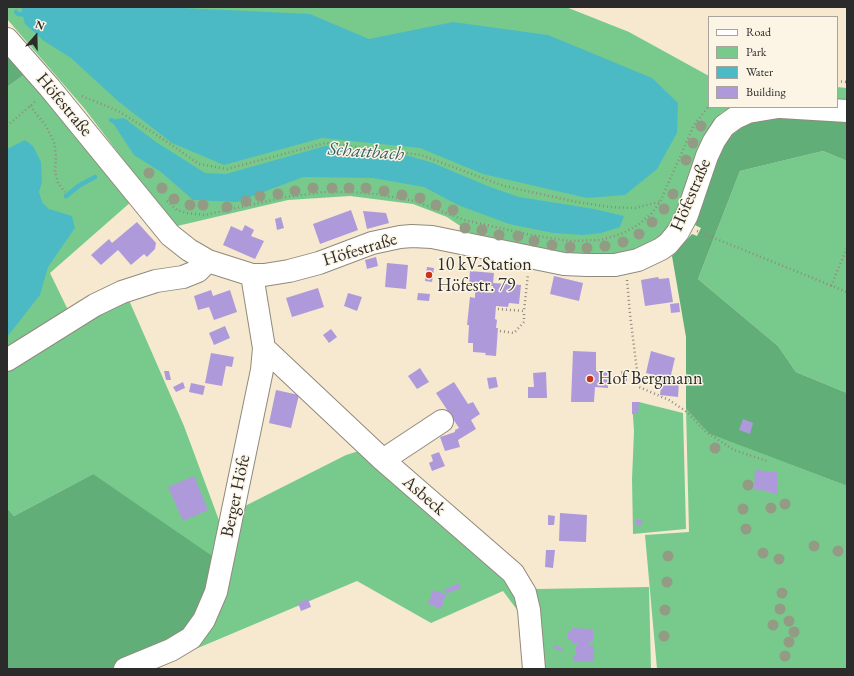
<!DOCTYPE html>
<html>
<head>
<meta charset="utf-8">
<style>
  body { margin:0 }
  #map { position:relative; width:854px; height:676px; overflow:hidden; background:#f6e9cf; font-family:"EB Garamond",serif }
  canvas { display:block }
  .frame { position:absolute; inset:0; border:8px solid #2b2b2b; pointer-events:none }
  .legend { position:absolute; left:708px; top:16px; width:130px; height:92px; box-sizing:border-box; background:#fcf5e5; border:1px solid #a8a49b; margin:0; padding:5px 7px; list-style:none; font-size:12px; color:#2b2b2b }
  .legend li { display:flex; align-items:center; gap:8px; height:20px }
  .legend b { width:20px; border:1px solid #a8a49b }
  .north { position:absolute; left:16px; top:16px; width:40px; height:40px; -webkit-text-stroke:3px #fcf5e5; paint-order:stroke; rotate:20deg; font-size:11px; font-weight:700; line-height:16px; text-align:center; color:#2b2b2b }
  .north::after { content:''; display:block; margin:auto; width:14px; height:18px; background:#2b2b2b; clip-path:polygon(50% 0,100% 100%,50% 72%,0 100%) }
</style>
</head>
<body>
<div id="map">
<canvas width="854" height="676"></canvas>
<div class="frame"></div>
<ul class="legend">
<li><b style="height:5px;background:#fff"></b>Road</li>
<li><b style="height:11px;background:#78ca8c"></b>Park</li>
<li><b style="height:11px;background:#4cbac4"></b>Water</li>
<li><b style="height:11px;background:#ae9ada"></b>Building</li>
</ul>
<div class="north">N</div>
</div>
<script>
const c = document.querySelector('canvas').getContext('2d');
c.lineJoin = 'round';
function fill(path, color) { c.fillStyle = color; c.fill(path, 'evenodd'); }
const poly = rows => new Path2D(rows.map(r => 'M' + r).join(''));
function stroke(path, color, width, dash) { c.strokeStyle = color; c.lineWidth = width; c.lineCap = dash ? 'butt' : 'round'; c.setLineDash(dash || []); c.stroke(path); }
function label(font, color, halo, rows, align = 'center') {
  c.font = font + ' "EB Garamond",serif'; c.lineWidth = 3; c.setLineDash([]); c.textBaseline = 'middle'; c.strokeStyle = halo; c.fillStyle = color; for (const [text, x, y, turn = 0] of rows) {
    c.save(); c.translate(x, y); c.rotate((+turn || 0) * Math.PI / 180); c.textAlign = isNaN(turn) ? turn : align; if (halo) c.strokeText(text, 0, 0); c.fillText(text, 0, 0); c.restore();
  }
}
fill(poly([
  [7,7,566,7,629,32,709,76,709,107,731,107,721,113,706,137,678,214,665,237,643,251,582,258,475,236,447,217,413,204,350,196,288,200,173,227,129,167,84,108,7,19],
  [25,74,132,201,50,273,68,310,7,354,7,87],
  [837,87,847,88,847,103,837,103],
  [823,151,847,161,847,393,796,372,778,346,698,279,740,171],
  [128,298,184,426,220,523,241,508,346,455,362,450,523,585,538,589,649,587,651,669,527,669,525,644,518,611,503,591,431,623,357,581,148,669,112,669,171,645,93,474,14,516,7,508,7,370,79,321],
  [632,402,639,402,683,413,686,529,633,534,632,479,634,431],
  [686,409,711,434,847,486,847,669,657,669,645,535,689,532]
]), '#78ca8c');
fill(poly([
  [7,53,25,74,7,87],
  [790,114,847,118,847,161,823,151,740,171,698,279,778,346,796,372,847,393,847,486,710,434,686,409,686,337,672,256,692,234,697,236,701,228,695,225,712,170,721,150,733,134,744,126,757,120],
  [93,474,215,558,208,597,190,627,171,645,112,669,7,669,7,508,14,516]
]), '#62ae78');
fill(poly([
  [21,7,162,7,310,14,369,39,453,22,548,35,652,78,678,103,677,133,657,169,625,195,587,198,483,174,420,148,322,138,224,165,172,143,119,102,71,58,44,41,25,24],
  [124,118,156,142,205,173,226,174,325,146,406,155,433,163,490,187,519,197,594,209,624,216,620,227,601,233,583,235,553,233,509,224,458,205,424,187,373,178,303,177,237,202,193,200,161,172,134,155,113,123,116,119],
  [25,140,33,146,41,162,42,182,39,192,42,202,49,209,72,216,75,228,48,267,40,295,7,337,7,149]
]), '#4cbac4');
stroke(poly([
  [16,12,18,14,28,15],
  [111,120,120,124],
  [66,196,80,185,95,177]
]), '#4cbac4', 4.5);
fill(poly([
  [351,210,358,230,320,244,313,224],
  [363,211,386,213,389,223,367,229],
  [281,217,284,228,277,230,275,219],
  [137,222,156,243,155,249,147,257,144,254,131,265,118,250,101,265,91,255,109,239,112,243],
  [245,225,254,230,251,236,264,241,255,259,223,245,231,226,242,231],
  [376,257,378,266,367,269,365,260],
  [387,263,408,265,406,289,385,287],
  [427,267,434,268,432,282,425,281],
  [470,271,494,273,493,283,521,285,519,304,509,303,508,307,496,306,495,319,497,320,496,328,498,328,496,356,485,355,486,353,473,352,473,343,468,343,469,325,467,325,470,297,475,298,475,291,493,293,493,286,469,284],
  [554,276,583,283,579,301,550,294],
  [658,277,659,279,669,278,673,302,645,306,641,280],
  [318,288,324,307,292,317,286,298],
  [211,290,213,296,230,290,237,312,214,320,209,307,198,310,194,296],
  [348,293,362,297,357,311,344,306],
  [418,293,430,294,429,301,417,300],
  [679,303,680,312,671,313,670,304],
  [225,326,230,338,214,345,209,333],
  [331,329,337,337,329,343,323,335],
  [573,351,596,352,596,371,608,372,608,388,595,387,594,402,571,402],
  [651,351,675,358,670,379,679,381,678,397,660,395,662,377,646,373],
  [211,353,234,357,232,367,226,366,222,386,205,383],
  [420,368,429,382,417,389,408,376],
  [164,371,169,371,171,380,166,380],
  [621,371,626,371,627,381,622,381],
  [546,372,547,398,528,398,528,387,534,387,533,373],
  [496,377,498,387,489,389,487,378],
  [183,382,185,388,176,392,173,387],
  [454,382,468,404,473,402,480,414,471,420,476,429,458,440,460,447,445,451,440,437,455,432,455,430,459,428,436,393],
  [191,383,205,386,203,395,189,392],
  [276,390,299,395,291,428,269,423],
  [632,402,639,402,638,414,632,414],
  [743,419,753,423,750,434,739,430],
  [439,452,445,466,432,471,429,463,433,461,431,455],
  [755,470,777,472,778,494,770,493,770,491,754,490],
  [194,476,208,510,183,521,168,487],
  [560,513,587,515,586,542,559,541],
  [548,515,555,516,554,525,548,525],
  [636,520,642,520,642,525,636,525],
  [546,550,555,550,553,568,545,567],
  [459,583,461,588,446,594,441,609,428,604,433,590,446,594,444,590],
  [308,599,311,607,301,611,298,603],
  [572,628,593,629,593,641,589,641,589,645,594,645,594,662,573,662,573,655,576,655,576,646,578,646,578,643,572,643,572,639,568,639,568,631,572,631],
  [554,645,563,648,561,651,553,648]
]), '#ae9ada');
const minor = poly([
  [7,39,50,88,170,235,189,250,208,261,252,275,264,275,289,271,319,263,372,243,400,237,412,236,432,237,564,264,587,265,615,265,638,260,661,249,668,244,678,232,687,215,707,156,714,141,724,126,735,118,748,112,778,107],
  [781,107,847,111],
  [264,348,383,460,513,573,525,593,529,610,534,669],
  [7,360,95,305,122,292,156,281,183,277,198,271,208,261],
  [383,460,442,421],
  [125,669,171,650,191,638,204,620,216,592,262,370,264,348,252,275]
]);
stroke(minor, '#908a7d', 24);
stroke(poly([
  [17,7,18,8],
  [837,81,847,82],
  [82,96,118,111,157,135,199,164,227,169,325,143,421,155,504,186,577,202,609,207,635,208,659,202],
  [30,106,46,126,54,142,56,157,55,172,58,183,65,192],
  [7,126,37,100],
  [167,201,177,210,186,213,205,215,286,197,324,192,350,192,376,194,415,201,464,220,531,235,570,241,601,240,621,234,638,225,651,214,660,202,694,125,709,106],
  [697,231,847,292],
  [627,280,630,314,639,387,669,400,687,412,706,432,734,450,767,461],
  [831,286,847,248],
  [498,309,524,311,528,274],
  [500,331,514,333,524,322,524,311]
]), '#908a7d', 2.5, [1, 3]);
stroke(minor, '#fff', 22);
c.fillStyle = '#939b85';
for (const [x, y] of [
  [701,126],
  [693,143],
  [686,160],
  [149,173],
  [162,188],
  [313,188],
  [332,188],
  [349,188],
  [366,188],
  [295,191],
  [384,191],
  [278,194],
  [673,194],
  [402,195],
  [260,196],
  [420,198],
  [174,199],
  [246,201],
  [190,205],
  [203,205],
  [436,205],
  [227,207],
  [664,209],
  [453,210],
  [652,222],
  [465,228],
  [482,230],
  [639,234],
  [499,235],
  [518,236],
  [534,241],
  [623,242],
  [552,245],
  [605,246],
  [570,247],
  [587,248],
  [715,448],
  [748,485],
  [785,504],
  [771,508],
  [743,509],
  [746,529],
  [814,546],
  [838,551],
  [763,553],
  [668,556],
  [779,559],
  [667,582],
  [782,593],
  [780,609],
  [665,610],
  [789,621],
  [773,625],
  [794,632],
  [664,636],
  [789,642],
  [785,656]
]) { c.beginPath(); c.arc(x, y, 5.5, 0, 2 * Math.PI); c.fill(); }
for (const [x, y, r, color] of [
  [429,275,4,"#c8321e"],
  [590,379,4,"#c8321e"]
]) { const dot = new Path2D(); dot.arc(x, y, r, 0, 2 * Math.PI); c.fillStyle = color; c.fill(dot); stroke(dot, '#fcf5e5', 1.5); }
label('18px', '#2b2b2b', '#fcf5e5', [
  ["Höfestraße",64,105,50],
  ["Höfestraße",691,195,-67],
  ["Höfestraße",360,250,-17],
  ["Berger Höfe",236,496,-78],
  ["Asbeck",424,496,41]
]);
label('18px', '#2b2b2b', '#fcf5e5', [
  ["10 kV-Station",437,265],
  ["Höfestr. 79",437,286],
  ["Hof Bergmann",598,379]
], 'left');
label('italic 19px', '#375d61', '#fcf5e5', [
  ["Schattbach",366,152,4]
]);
</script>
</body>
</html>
